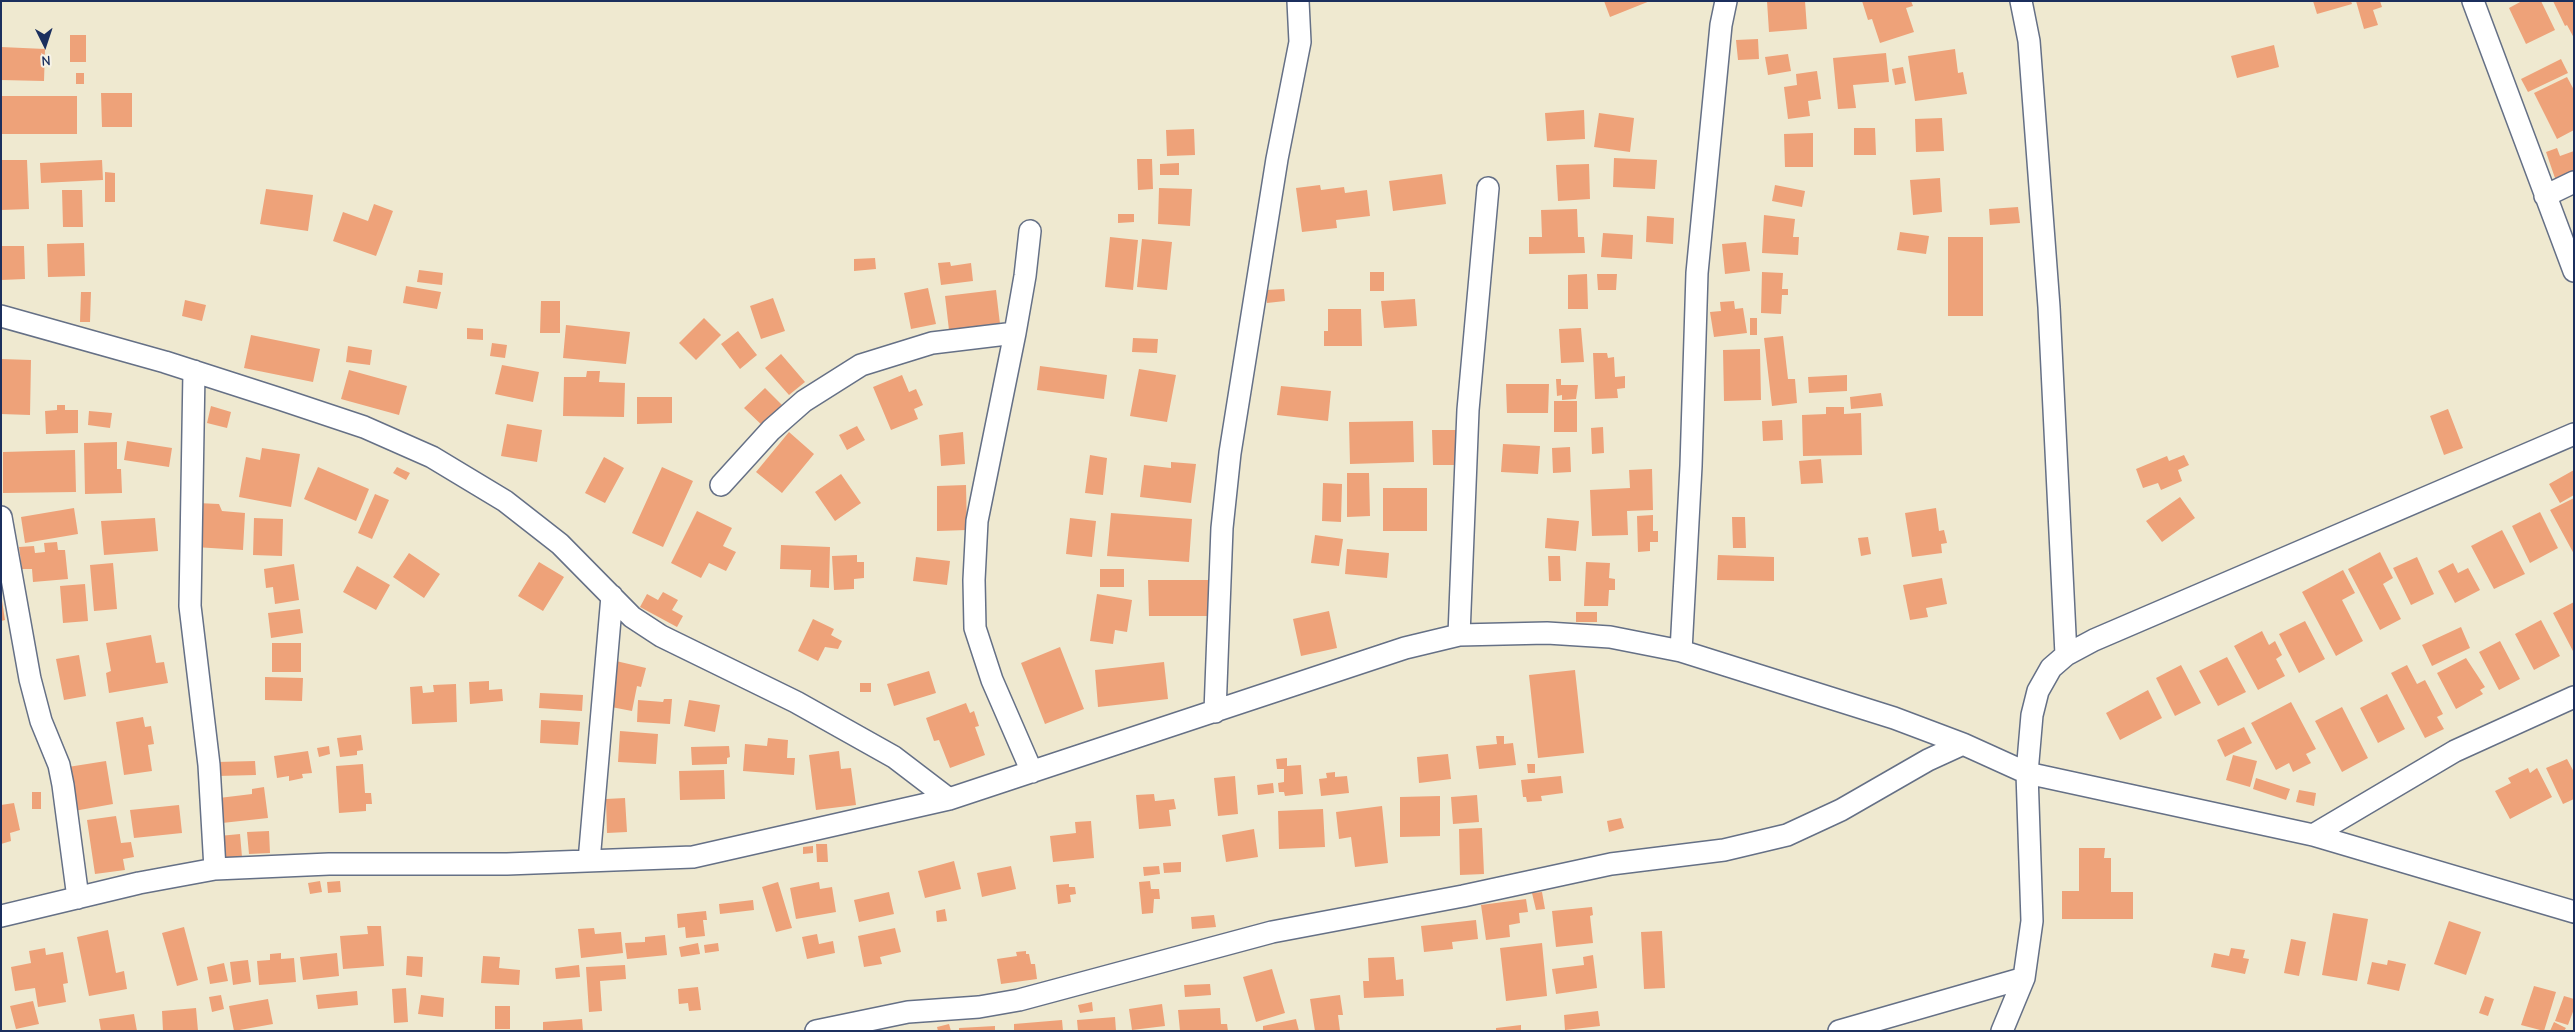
<!DOCTYPE html>
<html>
<head>
<meta charset="utf-8">
<style>
  body { margin:0 }
  #map { position:relative; width:2575px; height:1032px; overflow:hidden; background:#efe9d0; font-family:"Comic Neue",sans-serif }
  canvas { display:block }
  .frame { position:absolute; inset:0; border:2px solid #1b2f5e; pointer-events:none }
  .north { position:absolute; left:20px; top:20px; width:50px; height:50px; -webkit-text-stroke:4px #f7f3e8; paint-order:stroke; rotate:176deg; font-size:14px; font-weight:700; line-height:20px; text-align:center; color:#1b2f5e }
  .north::after { content:''; display:block; margin:auto; width:18px; height:22px; background:#1b2f5e; clip-path:polygon(50% 0,100% 100%,50% 72%,0 100%) }
</style>
</head>
<body>
<div id="map">
<canvas width="2575" height="1032"></canvas>
<div class="frame"></div>
<div class="north">N</div>
</div>
<script>
const c = document.querySelector('canvas').getContext('2d');
c.lineJoin = 'round';
function fill(path, color) { c.fillStyle = color; c.fill(path, 'evenodd'); }
const poly = rows => new Path2D(rows.map(r => 'M' + r).join(''));
function stroke(path, color, width, dash) { c.strokeStyle = color; c.lineWidth = width; c.lineCap = dash ? 'butt' : 'round'; c.setLineDash(dash || []); c.stroke(path); }
fill(poly([
  [1604,1,1650,1,1610,17],
  [1767,1,1805,1,1807,29,1769,32],
  [1862,1,1911,1,1913,6,1906,8,1914,32,1880,43,1872,19,1868,20],
  [2313,1,2351,1,2352,4,2317,14],
  [2356,1,2380,1,2382,7,2373,10,2378,25,2364,29],
  [2522,1,2541,1,2555,30,2526,44,2509,8],
  [2553,1,2574,1,2574,38,2567,25,2565,26],
  [70,35,86,35,86,62,70,62],
  [1758,39,1759,59,1738,60,1736,40],
  [2274,45,2279,67,2237,78,2231,56],
  [1,47,45,49,44,81,1,80],
  [1955,49,1958,73,1963,72,1967,94,1915,101,1908,56],
  [1886,53,1889,82,1853,85,1856,108,1838,109,1833,58],
  [1788,54,1791,71,1768,75,1765,57],
  [2561,59,2568,73,2528,92,2521,79],
  [1903,67,1906,83,1895,85,1892,69],
  [1817,71,1821,99,1808,101,1810,116,1788,119,1784,87,1797,85,1796,74],
  [76,73,84,73,84,84,76,84],
  [2567,77,2574,90,2574,130,2557,139,2534,93],
  [101,93,132,93,132,127,102,127],
  [1,96,77,96,77,134,1,134],
  [1584,110,1585,139,1547,141,1545,113],
  [1599,113,1634,118,1630,152,1594,147],
  [1942,118,1944,151,1916,152,1915,119],
  [1854,128,1875,128,1876,155,1854,155],
  [1194,129,1195,155,1167,156,1166,130],
  [1813,133,1813,167,1785,167,1784,134],
  [2557,148,2560,156,2574,151,2574,174,2556,181,2546,152],
  [1614,158,1657,160,1655,189,1613,187],
  [1137,159,1152,159,1153,189,1138,190],
  [1,160,27,160,29,209,1,210],
  [102,160,103,180,41,183,40,163],
  [1179,163,1179,175,1160,175,1160,164],
  [1589,164,1590,199,1558,201,1556,165],
  [105,172,115,173,115,202,105,202],
  [1442,174,1446,204,1393,211,1389,181],
  [1940,178,1942,212,1913,215,1910,180],
  [1320,185,1321,190,1344,187,1345,193,1367,190,1370,216,1336,220,1337,228,1302,232,1296,188],
  [1775,185,1805,191,1802,207,1772,201],
  [1159,188,1192,189,1190,226,1158,224],
  [266,189,313,195,308,231,260,224],
  [62,190,82,190,83,227,63,227],
  [374,204,393,211,376,256,333,241,343,212,368,221],
  [2018,207,2020,223,1990,225,1989,209],
  [1577,209,1578,237,1584,237,1585,253,1529,254,1529,237,1542,237,1541,210],
  [1118,214,1134,214,1134,222,1118,223],
  [1764,215,1795,219,1793,237,1799,237,1798,255,1762,253],
  [1647,216,1674,218,1673,244,1646,242],
  [1900,232,1929,236,1926,254,1897,250],
  [1603,233,1633,235,1632,259,1601,257],
  [1110,237,1138,240,1133,290,1105,287],
  [1948,237,1983,237,1983,316,1948,316],
  [1142,239,1172,242,1167,290,1137,287],
  [1746,242,1750,271,1725,274,1722,244],
  [84,243,85,276,48,277,47,244],
  [1,246,24,246,25,279,1,280],
  [875,258,876,269,854,271,854,259],
  [950,262,951,266,971,263,973,281,941,285,938,263],
  [419,270,443,273,442,285,417,282],
  [1370,272,1384,272,1384,291,1370,291],
  [1762,272,1783,273,1782,289,1788,289,1788,295,1782,295,1781,314,1761,313],
  [1587,274,1588,309,1568,309,1568,275],
  [1597,274,1617,274,1616,290,1598,290],
  [406,286,441,292,437,309,403,303],
  [928,288,936,324,911,329,904,293],
  [1284,289,1285,301,1267,303,1266,290],
  [996,290,1000,324,949,330,945,296],
  [81,292,91,292,90,322,80,322],
  [773,298,785,331,761,339,750,306],
  [1415,299,1417,326,1384,328,1381,301],
  [185,300,206,305,202,321,182,316],
  [541,301,560,301,560,333,540,333],
  [1734,301,1735,309,1743,308,1747,333,1714,337,1710,312,1721,311,1720,302],
  [1328,309,1361,309,1362,346,1324,346,1324,331,1328,331],
  [704,318,721,335,696,360,679,343],
  [1750,318,1757,318,1757,335,1750,335],
  [566,325,630,332,626,364,563,358],
  [467,328,483,329,483,340,467,339],
  [1581,328,1584,362,1561,363,1559,329],
  [738,331,757,355,740,369,721,344],
  [251,335,320,349,313,382,244,368],
  [1783,336,1788,379,1795,379,1797,403,1772,406,1764,338],
  [1133,338,1158,339,1157,353,1132,352],
  [492,343,507,345,505,358,490,356],
  [348,346,372,350,370,365,346,362],
  [1760,349,1761,400,1724,401,1723,350],
  [1593,353,1607,353,1608,358,1614,357,1615,377,1625,376,1625,388,1617,389,1618,398,1595,399],
  [781,354,805,382,789,395,765,368],
  [1,359,31,360,30,415,1,414],
  [502,365,539,372,533,402,495,394],
  [1040,366,1107,375,1104,399,1037,390],
  [1139,369,1176,375,1167,422,1130,416],
  [349,370,407,386,399,415,341,399],
  [587,371,600,371,599,382,625,383,624,417,563,416,564,377,586,377],
  [902,375,909,392,916,389,923,405,914,409,918,419,891,430,873,387],
  [1847,375,1847,391,1809,393,1808,377],
  [1556,379,1561,379,1561,385,1578,385,1576,399,1562,400,1562,395,1557,396],
  [1506,384,1549,384,1548,413,1507,413],
  [1281,386,1331,391,1328,421,1277,415],
  [765,388,787,410,767,430,744,408],
  [1881,393,1883,406,1851,409,1850,397],
  [637,397,672,397,672,423,637,424],
  [1554,401,1577,401,1577,432,1554,432],
  [57,405,65,405,65,410,78,410,78,433,46,434,45,411,57,410],
  [211,406,231,412,227,428,207,423],
  [1826,407,1844,407,1844,414,1861,413,1862,455,1803,456,1802,415,1826,414],
  [2448,409,2463,448,2444,455,2430,416],
  [89,411,112,413,110,428,88,425],
  [1782,420,1783,440,1763,441,1762,421],
  [1413,421,1414,462,1350,464,1349,422],
  [507,424,542,430,537,462,501,456],
  [857,426,865,440,847,450,839,435],
  [1603,427,1604,453,1592,454,1591,428],
  [1432,430,1458,430,1458,465,1433,465],
  [789,432,814,454,782,493,756,472],
  [963,432,965,464,941,466,939,435],
  [127,441,172,448,169,467,124,460],
  [117,442,117,469,121,469,122,493,85,494,84,443],
  [1503,444,1540,446,1538,474,1501,472],
  [1570,447,1571,472,1553,473,1552,448],
  [262,448,300,454,291,507,239,497,246,457,260,460],
  [75,450,76,492,3,493,3,452],
  [1090,455,1107,458,1103,495,1085,493],
  [2184,455,2189,465,2178,470,2182,481,2161,490,2158,483,2143,488,2136,469,2167,456,2169,461],
  [604,457,624,468,605,503,585,493],
  [1821,459,1823,483,1801,484,1799,461],
  [1171,462,1196,464,1191,503,1140,497,1144,465,1171,468],
  [318,467,369,489,356,521,304,499],
  [397,467,410,473,406,480,393,473],
  [662,467,693,481,663,547,632,533],
  [1652,469,1653,510,1627,511,1628,535,1592,536,1590,490,1630,488,1629,470],
  [2574,470,2574,495,2560,503,2549,484],
  [1347,473,1369,473,1370,516,1347,517],
  [841,474,861,503,835,521,815,492],
  [1323,483,1342,484,1341,522,1322,521],
  [966,485,967,530,937,531,937,486],
  [1383,488,1427,488,1427,531,1383,531],
  [375,494,389,500,372,539,358,533],
  [2180,497,2195,518,2162,542,2146,521],
  [2574,498,2574,554,2550,510],
  [197,503,219,504,222,511,245,513,243,550,195,547],
  [74,508,78,534,25,543,21,517],
  [1936,508,1939,531,1944,530,1947,543,1941,544,1942,553,1912,557,1905,513],
  [697,511,732,528,723,546,736,552,726,571,709,563,701,578,671,563],
  [2540,512,2558,548,2530,563,2512,526],
  [1111,513,1192,519,1189,562,1107,556],
  [1653,515,1653,531,1658,531,1658,542,1650,542,1650,551,1638,552,1637,516],
  [1732,517,1745,517,1746,548,1733,548],
  [155,518,158,551,104,555,101,521],
  [254,518,283,519,282,556,253,555],
  [1070,518,1096,521,1092,557,1066,554],
  [1547,518,1579,521,1576,551,1545,548],
  [2502,530,2525,574,2494,589,2471,546],
  [1315,535,1343,539,1339,566,1311,563],
  [1868,537,1871,554,1861,556,1858,538],
  [57,542,58,550,65,550,68,579,33,582,32,569,22,569,19,547,34,546,35,553,45,552,44,543],
  [781,545,830,547,829,588,810,587,811,570,780,569],
  [1347,549,1389,553,1387,578,1345,574],
  [2380,552,2393,578,2383,584,2401,619,2380,630,2348,569],
  [409,553,440,574,424,598,393,577],
  [857,555,857,562,864,562,864,578,854,579,854,589,834,590,832,556],
  [1718,555,1774,557,1774,581,1717,580],
  [1548,556,1560,556,1561,581,1549,581],
  [916,557,950,561,947,585,913,581],
  [2417,557,2434,594,2411,605,2393,568],
  [539,562,564,577,543,611,518,596],
  [1586,562,1610,563,1609,578,1615,579,1615,590,1609,590,1608,606,1584,606],
  [113,563,117,609,94,611,90,565],
  [2453,563,2458,573,2468,568,2480,590,2455,603,2438,571],
  [294,564,299,600,275,604,273,587,266,588,264,569],
  [357,566,390,585,376,610,343,592],
  [1100,569,1124,569,1124,587,1100,587],
  [2343,570,2355,593,2342,600,2363,641,2336,656,2302,592],
  [1942,578,1947,604,1926,608,1928,617,1910,620,1903,585],
  [1148,580,1209,580,1208,616,1149,616],
  [85,584,88,621,63,623,60,586],
  [663,592,678,600,672,610,683,616,677,627,640,607,647,594,658,600],
  [1,594,5,620,1,621],
  [1097,594,1132,600,1127,632,1115,630,1113,644,1090,641],
  [2574,602,2574,653,2553,613],
  [300,609,303,633,271,638,268,613],
  [1329,611,1337,648,1301,656,1293,619],
  [1576,612,1597,612,1597,622,1576,622],
  [813,619,834,629,831,635,842,641,838,649,825,647,818,661,798,651],
  [2541,620,2560,656,2534,670,2515,634],
  [2305,621,2325,659,2299,673,2279,634],
  [2461,627,2470,648,2432,666,2422,645],
  [2262,631,2269,645,2275,641,2282,655,2276,659,2285,676,2258,690,2234,646],
  [151,635,156,663,164,662,168,683,109,693,106,673,111,671,106,643],
  [2500,641,2520,679,2499,690,2479,652],
  [272,643,301,643,301,672,272,672],
  [1060,647,1084,709,1045,724,1021,663],
  [79,655,86,696,64,700,56,659],
  [2227,657,2246,692,2218,706,2199,671],
  [2466,658,2485,687,2480,690,2483,694,2456,709,2437,673],
  [616,661,646,668,641,687,637,686,632,711,606,706],
  [1164,662,1168,699,1098,707,1095,670],
  [2181,665,2201,703,2175,716,2156,678],
  [2407,665,2417,684,2425,680,2443,714,2437,717,2444,729,2425,738,2391,673],
  [1575,670,1584,753,1538,758,1529,675],
  [929,671,936,693,894,706,887,684],
  [265,677,303,678,302,701,265,700],
  [489,681,489,690,502,689,503,701,470,704,469,682],
  [860,683,871,683,871,692,860,692],
  [456,684,457,722,412,724,410,687,422,686,423,693,434,692,433,685],
  [2148,690,2162,718,2120,740,2106,713],
  [540,693,583,695,582,711,539,708],
  [2387,694,2405,729,2378,743,2360,708],
  [664,699,672,699,670,724,637,722,638,700,663,702],
  [689,700,720,705,715,732,684,726],
  [2291,702,2316,749,2306,754,2311,763,2293,772,2289,763,2276,770,2251,723],
  [966,703,970,713,974,711,979,726,975,727,985,755,950,768,939,740,934,741,926,718],
  [2342,707,2368,758,2342,772,2315,721],
  [143,717,145,727,151,726,154,744,148,745,152,771,124,775,116,722],
  [541,720,580,722,578,745,540,743],
  [2244,727,2252,743,2225,757,2217,740],
  [620,731,658,734,656,764,618,762],
  [361,735,363,750,357,751,357,755,340,757,337,738],
  [1496,736,1504,736,1504,744,1513,743,1516,765,1479,769,1476,746,1497,744],
  [768,738,788,740,787,758,795,758,794,775,743,771,745,744,767,746],
  [329,746,330,754,319,757,317,748],
  [729,746,730,757,727,758,727,764,692,765,691,747],
  [308,751,312,773,302,774,303,778,289,781,289,776,277,778,274,756],
  [839,751,841,769,851,768,856,805,816,810,809,755],
  [1448,754,1451,779,1419,783,1417,757],
  [2233,755,2257,761,2250,787,2226,780],
  [1287,758,1287,766,1301,765,1303,794,1285,796,1284,792,1279,792,1278,783,1284,782,1284,769,1277,769,1276,759],
  [2567,759,2574,772,2574,799,2563,804,2546,768],
  [106,761,113,804,74,811,68,767],
  [255,761,256,775,218,776,217,762],
  [363,764,365,793,371,793,372,804,366,804,366,811,339,813,336,766],
  [1527,764,1535,764,1535,773,1528,773],
  [2528,768,2530,773,2537,768,2552,797,2510,819,2495,791,2511,783,2508,778],
  [724,770,725,799,680,800,679,771],
  [1335,772,1335,777,1347,776,1349,793,1321,796,1319,779,1327,778,1326,773],
  [1235,776,1238,814,1218,816,1214,778],
  [1561,776,1563,793,1541,796,1542,801,1527,802,1526,797,1523,797,1521,780],
  [2256,778,2290,789,2286,800,2253,789],
  [1273,783,1274,793,1258,795,1257,785],
  [264,787,268,818,222,823,219,798,252,794,252,789],
  [2299,790,2316,793,2314,806,2296,802],
  [32,792,41,792,41,809,32,809],
  [1154,794,1155,801,1174,799,1176,809,1169,810,1171,826,1139,829,1136,795],
  [1477,795,1479,822,1453,824,1451,797],
  [1440,796,1440,836,1400,837,1400,797],
  [625,798,627,832,607,833,606,799],
  [14,803,20,830,10,833,11,841,1,844,1,805],
  [179,805,182,833,134,838,130,810],
  [1382,806,1388,863,1355,867,1351,837,1339,839,1336,812],
  [1323,809,1325,847,1279,849,1278,811],
  [116,816,121,843,131,842,134,857,123,859,125,870,95,874,87,820],
  [1621,818,1624,828,1609,832,1607,821],
  [1091,821,1094,858,1053,862,1050,836,1076,833,1075,822],
  [1482,828,1484,874,1460,875,1459,829],
  [1254,829,1258,857,1226,862,1222,835],
  [269,831,270,853,249,854,247,832],
  [240,834,242,857,220,859,219,836],
  [816,844,827,844,828,862,817,862],
  [813,846,813,853,803,854,803,847],
  [2079,848,2105,848,2104,858,2111,858,2111,892,2133,892,2133,919,2062,919,2062,891,2079,891],
  [954,861,961,889,925,898,918,871],
  [1181,862,1181,872,1164,873,1163,863],
  [1011,866,1016,889,982,897,977,873],
  [1159,866,1160,874,1144,876,1143,867],
  [320,881,322,892,310,894,308,883],
  [340,881,341,892,328,893,327,882],
  [1150,881,1151,889,1159,889,1160,899,1154,899,1153,913,1142,914,1139,882],
  [778,882,792,928,776,932,762,887],
  [819,882,820,889,832,887,836,912,796,919,790,888],
  [1069,884,1069,887,1075,887,1076,894,1070,895,1071,902,1058,904,1056,885],
  [889,892,894,914,859,922,854,900],
  [1542,892,1545,909,1536,910,1532,893],
  [1526,899,1528,912,1519,913,1520,923,1509,925,1510,937,1486,940,1481,905],
  [753,900,754,910,720,914,719,904],
  [1592,907,1593,915,1590,916,1593,943,1556,947,1552,911],
  [945,909,947,921,937,922,936,911],
  [706,911,707,920,703,920,705,936,686,938,685,927,678,928,677,914],
  [2333,913,2368,919,2357,981,2322,975],
  [1214,915,1216,927,1192,929,1191,917],
  [1476,920,1478,939,1452,942,1453,949,1424,952,1421,926],
  [2449,921,2481,932,2466,975,2434,964],
  [367,926,381,926,384,966,343,969,340,936,368,934],
  [184,927,198,980,177,986,162,933],
  [594,928,595,934,621,932,623,953,581,958,578,929],
  [895,928,901,952,880,957,882,964,864,967,858,936],
  [108,930,116,973,124,971,127,989,89,996,77,937],
  [1662,931,1665,988,1644,989,1641,932],
  [817,934,819,944,833,941,835,953,807,959,802,937],
  [665,935,667,955,627,959,625,943,645,942,645,937],
  [2291,939,2306,942,2299,976,2284,973],
  [698,943,700,954,681,957,679,947],
  [718,943,719,951,705,953,704,945],
  [1542,943,1547,996,1506,1001,1500,948],
  [45,948,46,955,63,952,68,983,63,984,66,1002,38,1007,35,988,15,991,11,967,31,963,29,951],
  [2231,948,2245,950,2243,958,2249,959,2245,974,2211,967,2214,953,2229,956],
  [1026,951,1026,954,1029,954,1031,964,1035,964,1037,979,1001,984,997,959,1017,956,1016,952],
  [281,953,281,959,294,958,296,982,259,985,257,961,270,960,270,954],
  [337,953,339,976,303,980,300,957],
  [1593,955,1597,988,1556,994,1552,969,1584,965,1583,957],
  [407,956,423,957,422,977,406,975],
  [483,956,500,957,499,968,520,970,519,985,481,983],
  [1394,957,1396,980,1403,979,1404,996,1364,998,1363,981,1369,981,1368,958],
  [248,960,251,982,233,985,230,962],
  [2388,960,2406,964,2399,991,2367,984,2372,962,2387,965],
  [224,963,228,981,210,984,207,967],
  [579,965,580,977,556,979,555,968],
  [625,965,626,979,600,981,602,1011,589,1012,586,967],
  [1272,969,1285,1013,1256,1022,1243,977],
  [1210,984,1211,995,1185,997,1184,985],
  [2534,986,2556,992,2544,1031,2521,1025],
  [698,987,701,1010,689,1011,688,1003,679,1004,678,989],
  [406,988,408,1022,394,1023,392,989],
  [357,991,358,1005,318,1009,316,995],
  [221,995,224,1009,212,1012,209,997],
  [421,995,444,998,443,1017,418,1014],
  [1340,995,1343,1015,1338,1015,1340,1031,1315,1031,1310,999],
  [2485,996,2494,999,2488,1016,2479,1013],
  [2564,996,2574,999,2574,1009,2568,1025,2555,1021],
  [268,999,273,1024,234,1031,229,1006],
  [33,1001,39,1024,16,1029,10,1006],
  [1092,1002,1093,1011,1080,1013,1078,1005],
  [1162,1004,1165,1026,1132,1030,1129,1009],
  [495,1006,510,1006,510,1029,495,1029],
  [196,1008,198,1031,163,1031,162,1011],
  [1220,1008,1221,1024,1227,1024,1228,1031,1180,1031,1178,1010],
  [1598,1011,1600,1026,1565,1030,1564,1015],
  [134,1014,137,1031,101,1031,99,1019],
  [1115,1017,1116,1031,1078,1031,1077,1020],
  [582,1019,583,1031,543,1031,543,1022],
  [1296,1019,1299,1031,1263,1031,1263,1026],
  [1062,1020,1063,1031,1014,1031,1014,1024],
  [2554,1022,2566,1028,2564,1031,2550,1031],
  [949,1024,951,1031,938,1031,937,1027],
  [1521,1025,1521,1031,1496,1031,1496,1028],
  [995,1026,995,1031,959,1031,959,1028]
]), '#eea279');
const street = poly([
  [2021,1,2029,41,2049,307,2066,655],
  [2473,1,2574,271],
  [2545,196,2574,182],
  [1030,231,1025,276,1015,333,977,521,974,580,975,628,992,680,1032,772],
  [1,316,165,362,280,399,364,427,432,457,505,501,560,544,632,617,661,636,796,702,894,757,949,799],
  [194,371,190,606,209,765,215,869],
  [721,485,771,430,804,401,861,365,932,343,1015,333],
  [1,517,30,679,41,721,59,765,63,785,78,898],
  [1459,635,1468,410,1488,188],
  [1681,651,1691,466,1697,273,1721,25,1726,1],
  [1215,712,1222,528,1230,453,1277,159,1300,42,1298,1],
  [2313,835,2455,751,2574,697],
  [589,861,612,596],
  [1,916,139,883,215,869,329,864,507,864,693,857,949,799,1405,648,1459,635,1547,633,1610,637,1681,651,1894,718,1963,744,2027,773,2313,835,2574,912],
  [816,1031,908,1012,979,1007,1019,1000,1272,932,1463,896,1611,864,1724,850,1787,835,1841,810,1928,760,1963,744],
  [1839,1031,2024,978],
  [2002,1031,2024,978,2032,921,2027,773,2032,715,2038,691,2051,668,2066,655,2094,640,2574,434]
]);
stroke(street, '#657086', 24);
stroke(street, '#fff', 21);
</script>
</body>
</html>
